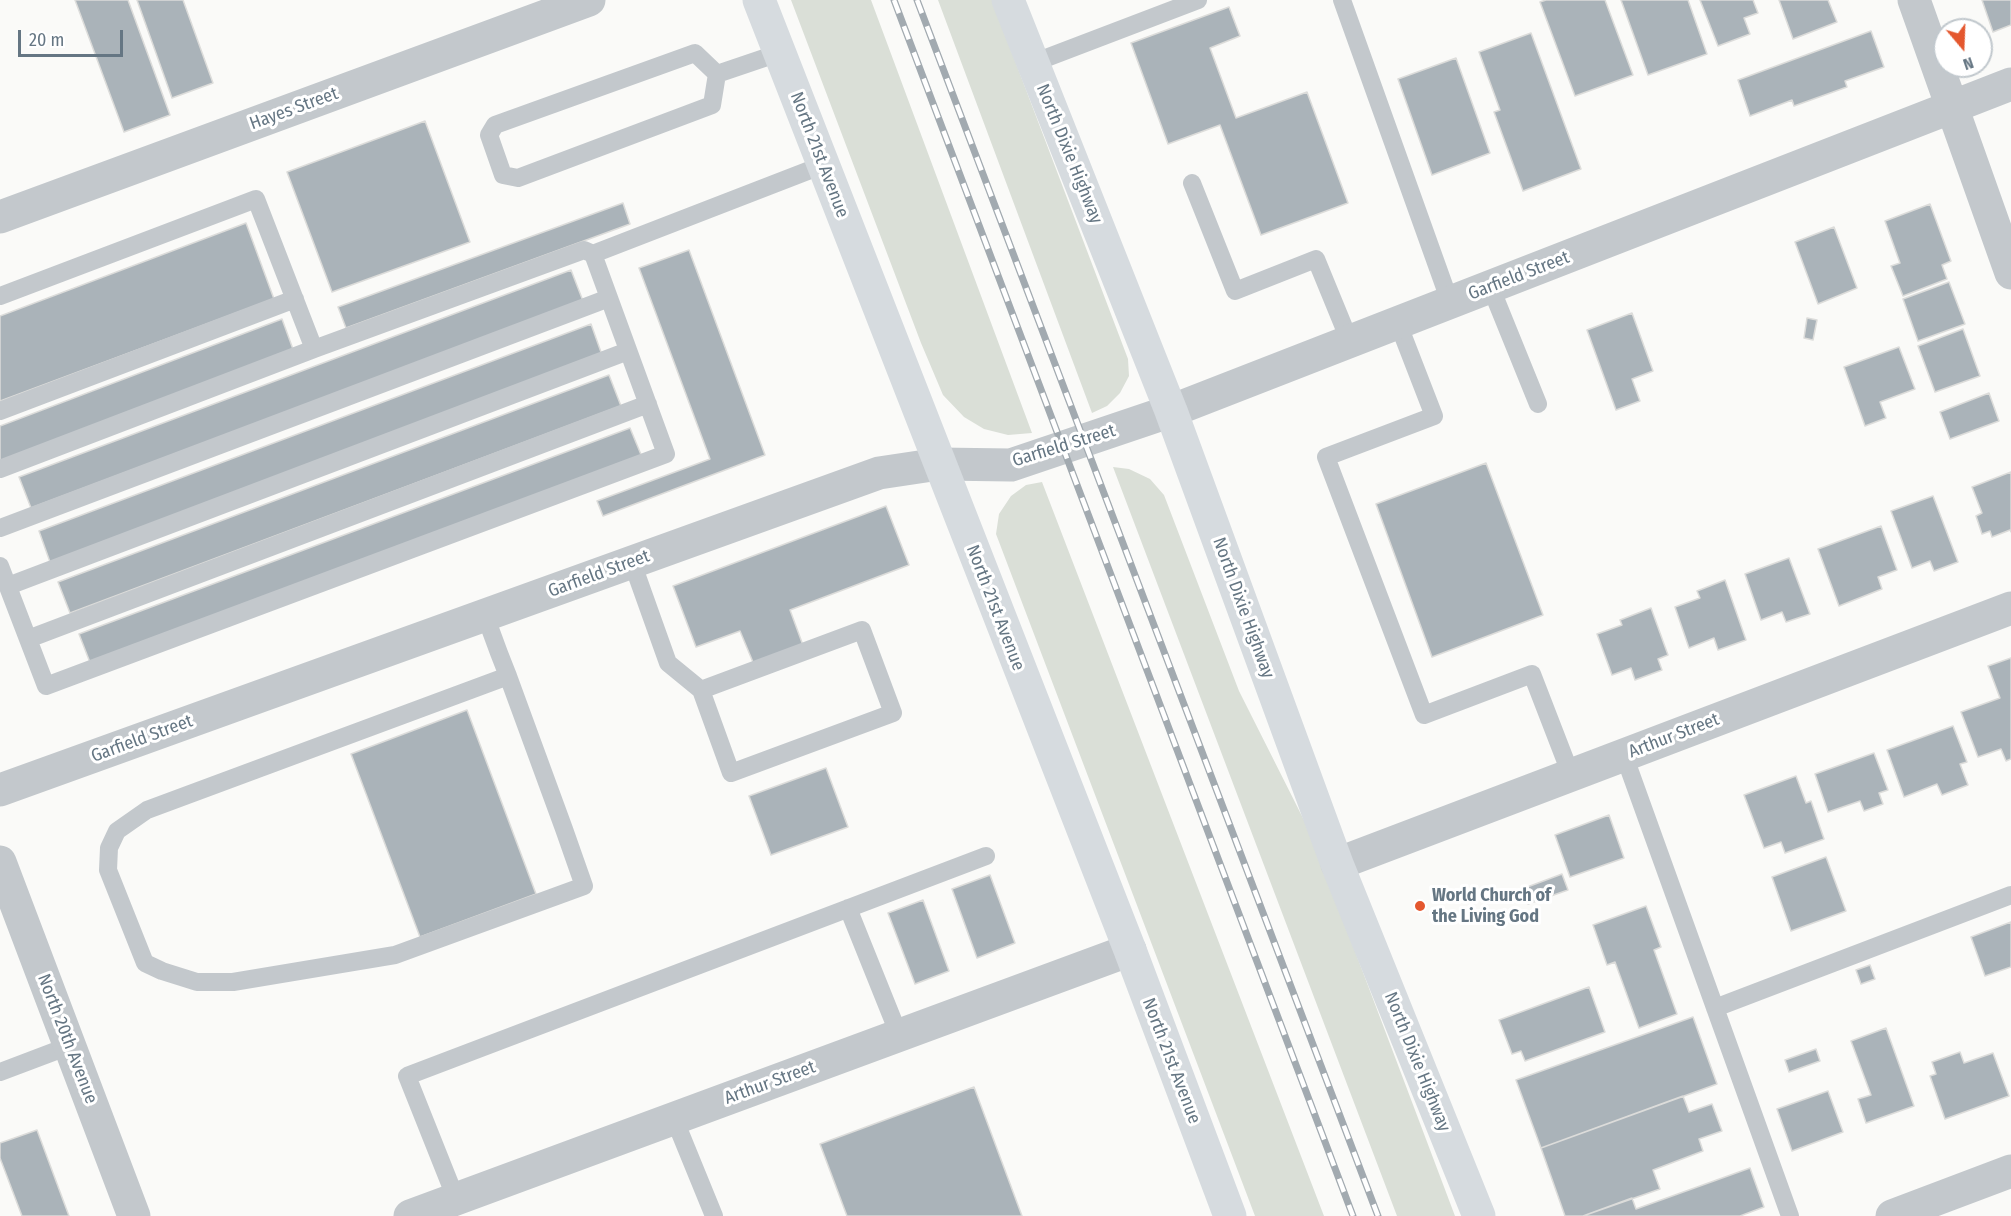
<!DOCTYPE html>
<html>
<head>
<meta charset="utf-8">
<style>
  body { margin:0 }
  #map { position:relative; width:2011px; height:1216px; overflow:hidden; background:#fafaf8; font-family:"Fira Sans Condensed",sans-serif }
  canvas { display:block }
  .north { position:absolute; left:1933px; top:18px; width:60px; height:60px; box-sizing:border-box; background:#fff; border:2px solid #c1c8cd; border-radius:50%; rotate:161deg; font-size:16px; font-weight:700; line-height:24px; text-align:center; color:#657683 }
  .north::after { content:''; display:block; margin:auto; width:21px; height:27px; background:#e4572e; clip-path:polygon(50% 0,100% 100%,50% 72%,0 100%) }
  .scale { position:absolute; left:18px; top:30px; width:105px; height:27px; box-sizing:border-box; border:3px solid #657683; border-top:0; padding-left:8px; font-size:18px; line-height:21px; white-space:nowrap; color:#657683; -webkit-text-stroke:4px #fff; paint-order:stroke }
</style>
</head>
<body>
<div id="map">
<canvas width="2011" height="1216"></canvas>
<div class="north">N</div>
<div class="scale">20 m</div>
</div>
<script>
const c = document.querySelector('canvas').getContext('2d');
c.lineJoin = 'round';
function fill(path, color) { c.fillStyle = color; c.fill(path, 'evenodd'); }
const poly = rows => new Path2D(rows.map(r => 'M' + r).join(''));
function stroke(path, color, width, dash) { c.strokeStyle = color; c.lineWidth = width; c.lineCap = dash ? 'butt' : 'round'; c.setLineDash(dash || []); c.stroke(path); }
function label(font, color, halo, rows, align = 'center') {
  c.font = font + ' "Fira Sans Condensed",sans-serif'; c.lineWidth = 6; c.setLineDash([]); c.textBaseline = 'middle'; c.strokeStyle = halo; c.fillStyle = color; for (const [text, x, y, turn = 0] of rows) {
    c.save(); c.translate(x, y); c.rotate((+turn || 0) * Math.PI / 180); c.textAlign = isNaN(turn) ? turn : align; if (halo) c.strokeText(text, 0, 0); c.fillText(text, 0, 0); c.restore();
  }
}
fill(poly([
  [791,0,871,0,1032,433,1008,435,984,429,964,417,943,395,921,343],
  [938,0,992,0,1128,359,1129,376,1120,393,1107,406,1092,413],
  [1113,467,1129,469,1150,479,1164,495,1239,691,1310,832,1455,1216,1397,1216],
  [1042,482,1324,1216,1255,1216,996,534,999,514,1011,496,1026,485]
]), '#dadfd7');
const building = poly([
  [75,0,128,0,170,115,124,132,75,0],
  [137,0,183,0,213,83,172,98,137,0],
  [1546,0,1605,0,1633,75,1575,96,1540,2,1546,0],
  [1621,0,1688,0,1707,54,1648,75,1621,0],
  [1700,0,1753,0,1758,13,1744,18,1750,34,1718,46,1700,0],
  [1779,0,1828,0,1837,22,1793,39,1779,0],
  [1982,0,2011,0,2011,25,1993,32,1982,0],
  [1229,7,1240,36,1210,48,1236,118,1307,92,1348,203,1261,235,1220,125,1168,144,1131,43,1229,7],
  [1871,31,1884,67,1845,81,1847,87,1794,106,1792,100,1750,116,1738,80,1871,31],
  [1531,33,1581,169,1523,191,1494,112,1500,110,1479,52,1531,33],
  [1456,58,1490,153,1432,175,1398,79,1456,58],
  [425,121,470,242,332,292,287,172,425,121],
  [623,203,630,224,346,328,338,307,623,203],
  [1930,204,1951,261,1942,265,1947,279,1903,296,1891,266,1900,263,1885,221,1930,204],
  [246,223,274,299,0,401,0,316,246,223],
  [1834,227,1857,288,1818,304,1795,242,1834,227],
  [689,250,765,455,603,516,597,501,710,459,639,268,689,250],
  [571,270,583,301,31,508,19,477,571,270],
  [1949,282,1965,324,1918,341,1903,299,1949,282],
  [1632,313,1653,371,1632,379,1640,401,1616,410,1587,330,1632,313],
  [1807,318,1817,320,1813,340,1804,338,1807,318],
  [282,319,294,352,0,463,0,426,282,319],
  [591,324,602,355,50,562,39,531,591,324],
  [1963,329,1980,376,1935,392,1918,346,1963,329],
  [1899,347,1915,389,1880,402,1886,418,1865,426,1844,367,1899,347],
  [609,375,621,406,70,613,58,582,609,375],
  [1989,393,1999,421,1950,439,1940,412,1989,393],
  [630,428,642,457,91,665,79,634,630,428],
  [1486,463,1543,615,1432,657,1376,504,1486,463],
  [2011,472,2011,532,2010,530,1992,537,1990,531,1982,534,1976,516,1982,513,1972,487,2011,472],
  [1933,496,1958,562,1934,571,1930,561,1912,568,1891,511,1933,496],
  [886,506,909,565,790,610,804,648,755,667,740,631,696,647,673,586,886,506],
  [1881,526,1897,570,1878,577,1882,589,1839,606,1818,549,1881,526],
  [1789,558,1810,614,1786,622,1782,612,1761,620,1745,574,1789,558],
  [1725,580,1746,640,1718,650,1714,638,1689,648,1675,607,1700,598,1697,591,1725,580],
  [1651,608,1668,655,1658,659,1662,670,1635,680,1631,668,1612,675,1597,634,1622,625,1620,620,1651,608],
  [2011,658,2011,759,2006,761,2001,749,1978,757,1961,712,2000,698,1988,666,2011,658],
  [467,710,536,894,420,937,351,754,467,710],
  [1953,726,1967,762,1960,764,1968,785,1942,795,1937,784,1904,797,1887,750,1953,726],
  [1874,753,1888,790,1879,793,1883,804,1864,811,1860,801,1828,812,1815,774,1874,753],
  [826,768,848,827,771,855,749,796,826,768],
  [1796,776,1806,803,1811,801,1824,839,1785,853,1781,842,1764,848,1744,795,1796,776],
  [1609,815,1624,858,1570,877,1555,835,1609,815],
  [1826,857,1846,911,1791,931,1772,877,1826,857],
  [1562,874,1568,890,1528,904,1522,889,1562,874],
  [990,875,1015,943,977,958,952,889,990,875],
  [923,900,949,971,915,984,888,913,923,900],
  [1646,906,1661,947,1654,950,1677,1014,1639,1028,1615,962,1607,965,1593,925,1646,906],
  [2011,922,2011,967,1985,976,1971,937,2011,922],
  [1870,965,1875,979,1861,984,1856,970,1870,965],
  [1589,987,1605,1032,1525,1061,1521,1051,1512,1054,1499,1020,1589,987],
  [1693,1017,1717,1084,1541,1148,1516,1080,1693,1017],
  [1886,1028,1914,1106,1866,1123,1858,1099,1871,1095,1851,1041,1886,1028],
  [1816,1049,1820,1061,1789,1072,1785,1060,1816,1049],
  [1960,1052,1964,1063,1993,1053,2009,1096,1945,1119,1930,1076,1936,1074,1932,1062,1960,1052],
  [974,1087,1022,1216,847,1216,820,1144,974,1087],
  [1828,1091,1843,1132,1792,1151,1777,1109,1828,1091],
  [1683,1096,1689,1112,1712,1104,1722,1131,1699,1139,1703,1151,1653,1170,1660,1189,1583,1216,1565,1216,1541,1148,1683,1096],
  [37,1130,69,1216,22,1216,0,1158,0,1143,37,1130],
  [1750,1168,1764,1207,1740,1216,1583,1216,1632,1198,1636,1209,1750,1168]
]);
fill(building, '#aab3b9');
stroke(building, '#dcdcda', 1.5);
stroke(poly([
  [1342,0,1450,302],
  [1033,63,1198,0],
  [717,74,712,105,518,178,503,175,489,135,495,125,695,53,717,74,779,53],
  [1192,183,1235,291,1316,259,1350,342],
  [1491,288,1538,404],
  [0,296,256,199,314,349,584,250,593,254,823,165],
  [1398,323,1434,416,1326,457,1424,715,1532,674,1571,775],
  [0,411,295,299],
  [0,469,314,349],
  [0,528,609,298],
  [632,562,668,663,701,690,731,773,893,713,862,630,701,690],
  [0,566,46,686,666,454,593,254],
  [8,586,628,351],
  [485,615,499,653,508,676,564,829,584,886,395,955,233,982,197,982,162,971,145,963,108,870,109,848,117,831,147,810,508,676],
  [28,639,648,404],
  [1624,755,1790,1216],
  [848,908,899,1035],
  [1715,1008,2011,895],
  [0,1072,69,1046],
  [674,1118,714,1216],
  [456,1199,407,1076,986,856]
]), '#c3c8cc', 18);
stroke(poly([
  [1914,0,2011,273],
  [0,217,589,0],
  [0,790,879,473,939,464,1011,465,1171,411,2011,84],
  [0,862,134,1216],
  [1337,864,2011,608],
  [410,1216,1130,950],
  [1892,1216,2011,1171]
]), '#c3c8cc', 33);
stroke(poly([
  [759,0,1130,950,1230,1216],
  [1008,0,1171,411,1337,864,1479,1216]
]), '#d6dbdf', 33);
const rail = poly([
  [894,0,1353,1216],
  [917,0,1378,1216]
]);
stroke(rail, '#a2aab0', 7);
stroke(rail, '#fff', 4.5, [14]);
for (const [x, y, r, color] of [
  [1420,906,6,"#e4572e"]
]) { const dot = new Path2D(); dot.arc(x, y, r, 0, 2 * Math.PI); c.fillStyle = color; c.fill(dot); stroke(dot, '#fff', 2); }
label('18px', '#657683', '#fff', [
  ["Hayes Street",294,109,-20],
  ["North Dixie Highway",1069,154,68],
  ["North 21st Avenue",819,155,69],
  ["Garfield Street",1519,276,-21],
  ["Garfield Street",1064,446,-17],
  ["Garfield Street",599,574,-20],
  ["North 21st Avenue",995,608,69],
  ["North Dixie Highway",1243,608,70],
  ["Arthur Street",1674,736,-21],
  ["Garfield Street",142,739,-20],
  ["North 20th Avenue",67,1039,69],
  ["North 21st Avenue",1171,1061,69],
  ["North Dixie Highway",1417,1062,68],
  ["Arthur Street",770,1083,-20]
]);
label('bold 18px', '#657683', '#fff', [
  ["World Church of",1432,896],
  ["the Living God",1432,917]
], 'left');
</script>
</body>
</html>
